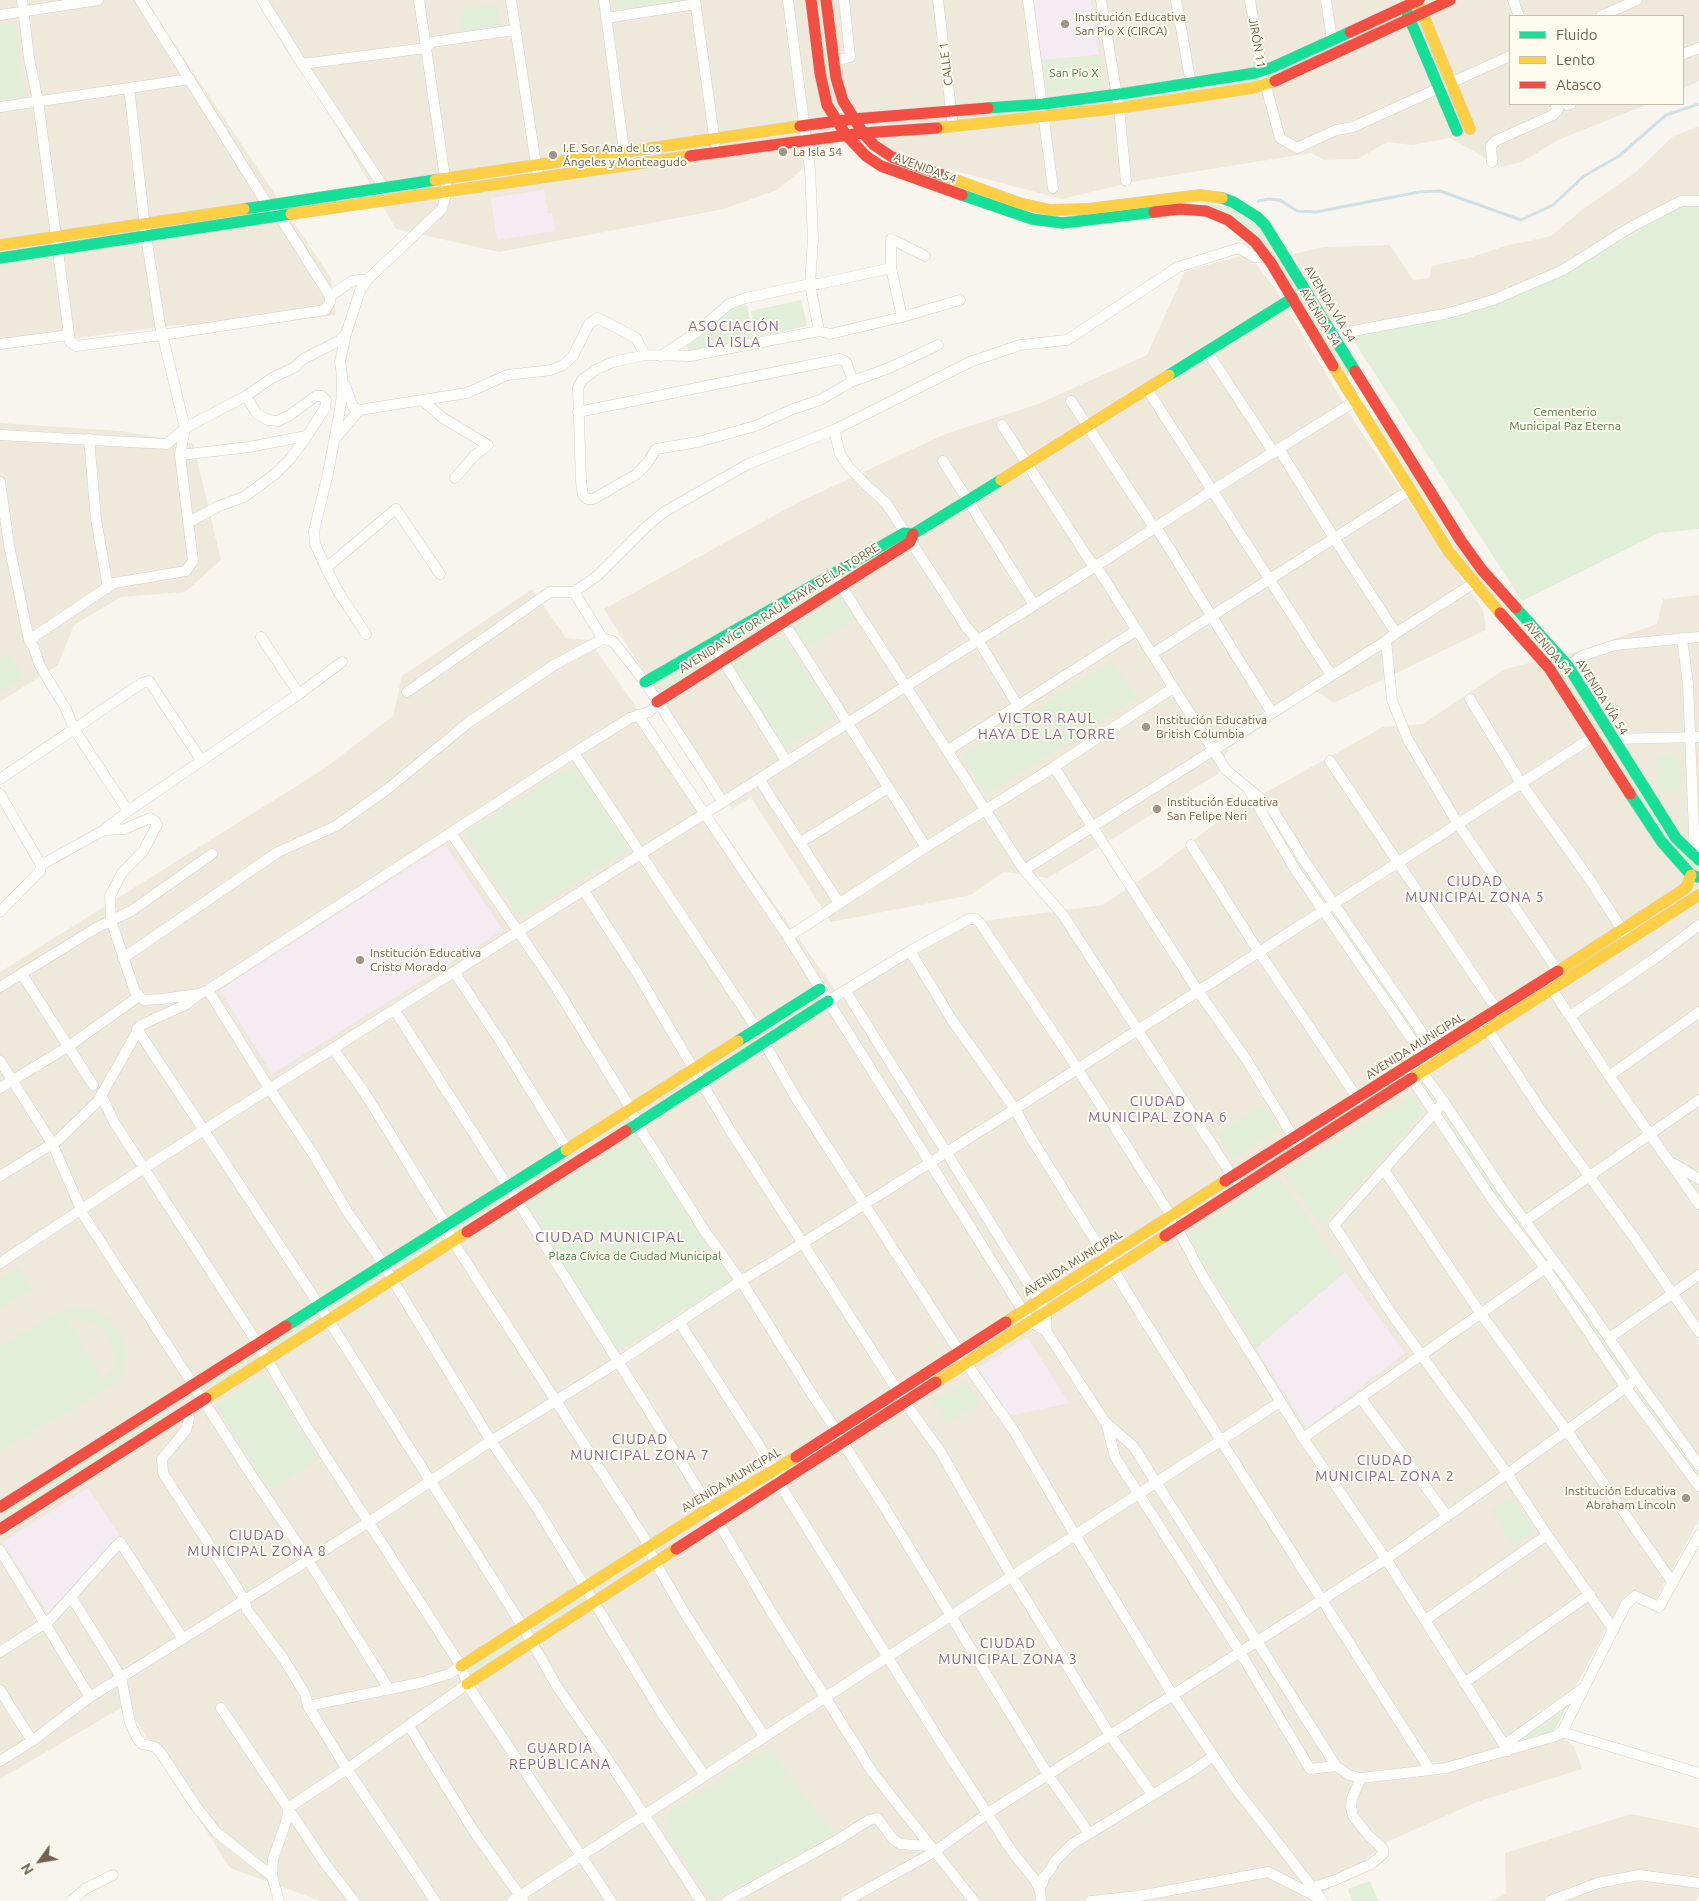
<!DOCTYPE html>
<html>
<head>
<meta charset="utf-8">
<style>
  body { margin:0 }
  #map { position:relative; width:1699px; height:1901px; overflow:hidden; background:#f7f5ed; font-family:Ubuntu,sans-serif }
  canvas { display:block }
  .legend { position:absolute; left:1509px; top:15px; width:175px; height:90px; box-sizing:border-box; background:#fefbef; border:1px solid #c7beaf; margin:0; padding:6px 9px; list-style:none; font-size:15px; color:#74624e }
  .legend li { display:flex; align-items:center; gap:10px; height:25px }
  .legend b { width:25px; border:1px solid #c7beaf }
  .north { position:absolute; left:15px; top:1836px; width:50px; height:50px; -webkit-text-stroke:4px #fefbef; paint-order:stroke; rotate:238deg; font-size:14px; font-weight:700; line-height:20px; text-align:center; color:#74624e }
  .north::after { content:''; display:block; margin:auto; width:18px; height:22px; background:#74624e; clip-path:polygon(50% 0,100% 100%,50% 72%,0 100%) }
</style>
</head>
<body>
<div id="map">
<canvas width="1699" height="1901"></canvas>
<ul class="legend">
<li><b style="height:6px;background:#16e098"></b>Fluido</li>
<li><b style="height:6px;background:#ffcf43"></b>Lento</li>
<li><b style="height:6px;background:#f24e42"></b>Atasco</li>
</ul>
<div class="north">N</div>
</div>
<script>
const c = document.querySelector('canvas').getContext('2d');
c.lineJoin = 'round';
function fill(path, color) { c.fillStyle = color; c.fill(path, 'evenodd'); }
const poly = rows => new Path2D(rows.map(r => 'M' + r).join(''));
function stroke(path, color, width, dash) { c.strokeStyle = color; c.lineWidth = width; c.lineCap = dash ? 'butt' : 'round'; c.setLineDash(dash || []); c.stroke(path); }
function label(font, color, halo, rows, align = 'center') {
  c.font = font + ' Ubuntu,sans-serif'; c.lineWidth = 4; c.setLineDash([]); c.textBaseline = 'middle'; c.strokeStyle = halo; c.fillStyle = color; for (const [text, x, y, turn = 0] of rows) {
    c.save(); c.translate(x, y); c.rotate((+turn || 0) * Math.PI / 180); c.textAlign = isNaN(turn) ? turn : align; if (halo) c.strokeText(text, 0, 0); c.fillText(text, 0, 0); c.restore();
  }
}
fill(poly([
  [0,0,145,0,331,278,336,315,247,327,178,325,106,334,0,350],
  [263,0,1699,0,1699,81,1683,89,1683,16,1510,16,1510,104,1648,104,1558,140,1522,162,1501,167,1450,138,1413,145,1387,142,1358,159,1324,160,1311,153,1137,181,1062,199,838,140,777,190,724,209,499,252,396,229],
  [1699,126,1699,207,1683,205,1563,275,1457,317,1350,335,1340,330,1325,314,1293,254,1324,247,1390,245,1413,280,1429,278,1432,266,1472,257,1505,246,1551,236,1582,210,1636,172,1672,137],
  [1249,254,1275,289,1358,427,1483,610,1486,630,1334,703,1316,691,1228,749,1218,774,1048,878,1004,872,971,895,831,922,751,797,732,809,604,609,797,503,945,434,1038,404,1147,355,1185,271],
  [0,423,120,431,193,443,221,560,185,592,121,597,74,625,58,665,0,702],
  [532,589,566,638,589,640,840,997,968,923,1103,905,1157,868,1229,813,1383,727,1423,724,1505,669,1578,651,1657,624,1663,599,1699,595,1699,1520,1655,1601,1633,1592,1623,1599,1574,1689,1532,1716,1574,1746,1582,1769,1477,1802,1389,1841,1314,1901,321,1901,230,1868,126,1705,0,1779,0,972,322,770,393,716,402,676],
  [1631,1814,1699,1828,1699,1895,1696,1901,1491,1901,1506,1894,1505,1853]
]), '#efe9db');
fill(poly([
  [1033,0,1091,0,1099,55,1042,60],
  [544,190,548,213,552,213,555,231,497,240,491,198],
  [445,845,503,930,272,1074,220,990],
  [1345,1272,1405,1353,1307,1428,1256,1348],
  [1027,1337,1069,1403,1008,1416,979,1368],
  [88,1488,119,1534,48,1613,3,1542]
]), '#f5ecf3');
fill(poly([
  [615,0,688,0,689,2,617,13],
  [816,0,821,0,831,85,828,86],
  [497,4,500,28,461,33,457,10],
  [14,23,26,100,0,104,0,25],
  [1099,55,1103,85,1093,88,1082,87,1077,90,1066,88,1058,92,1047,94,1042,60],
  [1202,201,1234,209,1260,228,1351,374,1345,377,1263,242,1234,215,1205,204,1194,203,1184,203,1077,218,1020,209],
  [1683,205,1699,207,1699,529,1659,533,1522,601,1350,335,1457,317,1563,275],
  [801,300,807,326,757,337,751,311],
  [747,305,754,339,689,352,686,344,731,308],
  [1378,418,1552,653,1594,717,1588,721,1471,573,1372,421],
  [832,582,833,584,786,613,784,610],
  [840,596,856,619,808,648,793,626],
  [770,616,774,622,725,654,719,645],
  [781,633,834,718,785,748,732,665],
  [10,652,23,678,0,692,0,658],
  [707,653,712,660,666,689,661,680],
  [1112,660,1137,698,987,794,962,756],
  [1598,725,1699,865,1699,871,1692,868,1676,854,1592,728],
  [1678,753,1680,792,1658,793,1656,755],
  [574,765,629,849,522,916,519,915,492,876,465,833],
  [1296,854,1323,895,1322,898,1320,898,1292,857],
  [1335,916,1339,917,1383,985,1422,1039,1423,1043,1421,1044,1333,918],
  [1412,1094,1422,1113,1322,1225,1284,1173],
  [1263,1105,1279,1130,1233,1159,1217,1134],
  [1448,1119,1450,1120,1491,1183,1526,1230,1522,1233,1487,1185,1447,1122],
  [617,1124,619,1127,582,1150,580,1148],
  [635,1135,730,1281,617,1351,526,1204],
  [559,1161,561,1164,523,1189,520,1185],
  [1277,1175,1345,1272,1256,1348,1188,1235],
  [496,1201,498,1205,463,1227,462,1223],
  [435,1240,437,1243,404,1264,402,1261],
  [18,1267,32,1289,0,1308,0,1278],
  [1558,1273,1610,1349,1606,1351,1555,1275],
  [372,1280,374,1284,337,1306,335,1303],
  [76,1307,90,1308,105,1316,118,1330,125,1346,126,1360,123,1373,115,1384,0,1451,0,1362,68,1321,103,1379,1,1440,104,1380,112,1371,114,1363,114,1351,111,1341,103,1329,93,1322,80,1319,69,1320,0,1361,0,1346,63,1310],
  [309,1319,312,1323,275,1347,272,1342],
  [1613,1352,1626,1371,1626,1375,1624,1376,1608,1355],
  [246,1359,249,1363,216,1384,214,1379],
  [265,1374,318,1459,270,1490,216,1405],
  [965,1381,980,1403,947,1424,932,1401],
  [1637,1392,1640,1393,1688,1456,1699,1472,1699,1479,1637,1394],
  [166,1409,169,1410,169,1414,0,1521,0,1515],
  [1511,1497,1535,1532,1514,1545,1491,1510],
  [581,1596,583,1599,536,1629,534,1626],
  [518,1637,520,1640,474,1669,472,1665],
  [1567,1706,1555,1730,1518,1742,1518,1740],
  [768,1747,834,1835,712,1901,664,1830,668,1813],
  [1370,1881,1378,1901,1352,1901,1348,1889]
]), '#e1eed8');
stroke(poly([
  [1258,201,1268,199,1280,200,1297,211,1316,212,1419,192,1440,191,1521,220,1553,205,1584,176,1619,156,1666,115,1699,104]
]), '#cfe1e7', 3);
const street = poly([
  [22,0,29,58,38,101,70,342,76,346,162,335,325,310,330,302,330,296,280,217,268,206,140,0],
  [262,0,302,64,387,192],
  [511,0,537,171],
  [604,0,625,158],
  [695,0,715,143],
  [788,0,810,169,813,239,810,284,819,331],
  [938,0,953,127],
  [1028,0,1053,188],
  [1101,0,1119,108,1126,181],
  [1176,0,1191,84],
  [1250,0,1262,72,1280,138,1297,148,1336,130,1353,127,1510,56],
  [1326,0,1332,40],
  [1513,0,1519,16],
  [0,15,98,0],
  [1601,16,1637,0],
  [606,18,696,4],
  [1683,54,1699,48],
  [834,61,850,57,844,0],
  [302,64,426,48,432,42,514,30],
  [1567,105,1571,104],
  [0,107,190,79],
  [1492,162,1491,146,1495,141,1553,115,1558,110,1555,104],
  [330,296,352,281,368,279],
  [902,317,891,268,891,239,925,256],
  [1334,337,1342,333,1449,313,1493,300,1563,270,1631,227,1681,201,1699,201],
  [0,344,69,335],
  [938,345,889,368,853,381,820,400,793,409,755,426,698,442,656,449,648,462,637,474,593,499,587,499,583,495,581,482,578,388,582,380,597,369,613,362,645,355,690,356,819,331,830,334,902,317,960,300],
  [1207,351,1274,453],
  [661,356,697,332,729,304,746,298,810,284,819,284,891,268],
  [345,385,353,407,359,410,467,393,507,375,551,370,563,365,573,356,589,324,598,318,636,338,645,355],
  [1147,389,1331,675],
  [422,400,443,418,488,445,474,456,455,478],
  [1071,401,1151,523,1156,527,1272,713],
  [578,412,840,359,846,362,853,381],
  [1002,425,1090,561,1096,566,1226,770,1271,807,1304,860,1436,1053],
  [834,430,840,454,848,466,868,487,886,503,967,628,978,640,1018,706],
  [0,435,167,444,185,428,246,396,272,378,295,367,303,359,339,341,346,334],
  [336,438,359,410],
  [89,439,96,519,108,588],
  [1279,449,1334,538,1396,633],
  [180,455,249,447,306,436],
  [943,461,1034,605],
  [0,482,9,545,29,640,34,648,40,666,66,709,74,729,128,811],
  [189,522,219,506,244,497,275,474,291,458,309,433,325,408,326,400,322,396,316,396,290,415,278,421,268,420,257,414,246,396],
  [326,568,396,509,440,574],
  [838,581,1024,870,1063,915,1240,1188],
  [574,592,603,639,613,641,645,682,723,802],
  [774,607,926,847],
  [366,634,339,593,326,568,315,544,314,531,328,473,339,415,342,395,342,375,340,362,346,334,360,291,368,279,442,209,447,191,419,0],
  [261,637,299,694],
  [1682,638,1688,684,1695,858],
  [29,640,114,583,186,571,193,561,180,455,185,428,160,325,146,236,129,88],
  [1386,641,1392,700,1408,740,1458,824,1558,971,1552,989,1609,1076,1699,1204],
  [712,643,787,762],
  [1152,654,1410,490],
  [1568,666,1582,656,1615,645,1699,637],
  [407,692,550,592,574,592,597,576,646,527,664,512,748,464,834,430,970,362,1020,345,1067,340,1178,267,1239,248,1254,257,1268,257],
  [1470,699,1521,783,1590,880,1625,934],
  [638,715,788,937,1030,1322,1046,1331,1105,1422,1133,1446,1336,1766,1349,1775,1361,1778,1430,1770,1446,1768,1556,1736,1562,1732,1626,1604,1635,1596,1659,1607,1699,1535],
  [1613,739,1699,737],
  [948,750,1137,630],
  [574,753,757,1029],
  [1330,761,1499,1013],
  [1054,767,1198,991,1248,1062,1301,1150],
  [0,779,142,683,149,681,201,760],
  [759,779,839,903],
  [1250,792,1294,868,1426,1060],
  [0,794,41,865],
  [104,830,125,829,150,818,155,821,157,825,144,850,122,873,110,896,111,920,135,992,144,1000,162,999,199,994,208,990,574,753,630,718,649,712,655,706,657,702],
  [451,833,552,981,631,1109,637,1124,706,1233,741,1281,815,1399,837,1431,843,1443,885,1508,1048,1775,1089,1833],
  [801,842,888,788],
  [1191,845,1259,952,1360,1102],
  [1024,870,1386,641,1396,633,1474,583],
  [584,891,637,973,728,1127,905,1402,940,1451,1012,1577,1110,1735,1152,1794],
  [0,912,40,871,41,865,104,830,128,811,299,694,342,662],
  [788,937,926,847,1054,767,1173,688],
  [910,951,952,1020,1015,1109,1031,1138,1113,1269,1143,1318,1430,1770],
  [123,958,278,852,336,826,390,787,468,723,554,665,603,639],
  [455,973,502,1044,567,1149],
  [22,974,93,1085],
  [0,987,96,928,131,911,212,854],
  [208,990,264,1080,315,1157,347,1211,378,1256,491,1441,535,1505,661,1712,705,1776],
  [845,990,1046,1312,1046,1331],
  [828,1001,910,951,969,919,976,919,980,923,1077,1068,1171,1216,1202,1275,1303,1438,1386,1559,1508,1751],
  [395,1011,523,1210,705,1500,772,1613,873,1773,974,1901],
  [1570,1016,1654,959,1699,925],
  [1485,1025,1540,1109,1633,1236,1699,1332],
  [137,1029,319,1305,523,1627,558,1688,606,1757,701,1901],
  [764,1042,796,1098,973,1373,1014,1431,1075,1535,1172,1694,1233,1785,1323,1901],
  [334,1050,362,1089,391,1135,446,1225,452,1240,645,1539,655,1562,687,1617,764,1736],
  [0,1061,52,1143,84,1216,252,1476,300,1547,389,1689],
  [1418,1067,1444,1102,1503,1191,1584,1302,1637,1379,1699,1465],
  [1408,1073,1494,1202,1546,1269,1626,1388,1699,1486],
  [1609,1076,1699,1012],
  [0,1088,69,1046,139,996],
  [101,1095,114,1122,258,1344,307,1427,461,1666,467,1684,611,1901],
  [1444,1102,1334,1225,1393,1316,1504,1469,1547,1535,1614,1630],
  [1674,1164,1699,1179],
  [1384,1170,1481,1314,1572,1438,1673,1583],
  [0,1176,57,1141,98,1101,141,1025,185,1005,198,995],
  [1525,1221,1699,1100],
  [0,1263,144,1168,1096,566,1213,490,1368,393],
  [679,1322,775,1470,779,1483,940,1741,1013,1853,1035,1880,1040,1891,1041,1901],
  [1609,1338,1699,1275],
  [1360,1397,1447,1516],
  [187,1409,189,1418,188,1423,186,1430,162,1459,163,1473,244,1599,247,1610,283,1658,305,1694,308,1706,347,1769,435,1901],
  [1106,1422,1115,1457,1240,1652,1310,1769,1336,1766],
  [1303,1438,1550,1265],
  [0,1550,90,1697],
  [72,1598,121,1677,130,1723,137,1738,142,1744,155,1747,161,1753,195,1805,217,1833,272,1876],
  [1425,1620,1547,1535],
  [0,1652,50,1620,120,1542,183,1639],
  [1464,1683,1590,1594],
  [0,1690,32,1741],
  [308,1706,419,1683,449,1674,461,1666],
  [221,1708,324,1862,354,1901],
  [409,1726,473,1830,523,1900],
  [1562,1732,1699,1773],
  [1504,1745,1582,1689],
  [0,1761,32,1741,90,1697,369,1522,491,1441,626,1357,741,1281,803,1243,1015,1109,1593,737],
  [1312,1888,1335,1880,1371,1864,1383,1854,1383,1849,1368,1835,1353,1816,1351,1807,1352,1798,1361,1778],
  [1039,1889,1043,1882,1044,1877,1051,1869,1055,1861,1072,1844,1192,1771,1213,1756],
  [71,1901,85,1889,113,1875],
  [279,1901,272,1876,273,1859,287,1819,288,1808,347,1769,467,1684],
  [512,1901,1280,1402],
  [727,1901,839,1839,869,1820,877,1818,893,1839,900,1844,930,1846],
  [846,1901,934,1852,988,1813,1386,1559,1507,1474,1637,1379],
  [1091,1901,1139,1896,1268,1872,1319,1898],
  [1550,1901,1598,1883,1639,1875,1699,1883]
]);
const fast = poly([
  [1406,10,1457,131],
  [988,108,1043,104,1127,93,1255,73,1273,67,1350,32],
  [962,195,1032,219,1063,223,1154,212],
  [1222,198,1233,202,1257,217,1265,225,1355,371],
  [244,209,435,180],
  [0,258,291,214],
  [1169,375,1293,298],
  [1516,608,1568,666,1676,838,1699,860],
  [645,682,904,533,913,534,1001,480],
  [1630,794,1661,841,1691,875,1698,877],
  [738,1041,820,989],
  [626,1131,828,1001],
  [286,1326,566,1150]
]);
const slow = poly([
  [1419,5,1470,129],
  [937,128,1119,108,1252,88,1275,81],
  [942,175,1019,203,1050,210,1088,209,1200,195,1222,198],
  [435,180,800,126],
  [291,214,690,156],
  [0,245,244,209],
  [1333,366,1449,552,1500,613],
  [1001,480,1169,375],
  [1558,971,1683,890,1687,886,1691,875],
  [1412,1078,1699,895],
  [566,1150,738,1041],
  [1006,1322,1225,1181],
  [936,1382,1165,1236],
  [206,1398,467,1232],
  [461,1666,702,1513,796,1457],
  [467,1684,676,1549]
]);
const jam = poly([
  [811,0,820,73,827,105,846,135,866,156,881,166,962,195],
  [826,0,836,78,843,101,863,133,874,145,892,157,942,175],
  [1350,32,1419,0],
  [1275,81,1450,0],
  [800,126,854,119,988,108],
  [690,156,863,133,937,128],
  [1154,212,1180,209,1206,211,1228,220,1255,242,1271,263,1333,366],
  [1355,371,1461,541,1482,570,1516,608],
  [1500,613,1549,668,1630,794],
  [657,702,910,542,913,534],
  [1225,1181,1558,971],
  [467,1232,626,1131],
  [1165,1236,1412,1078],
  [796,1457,1006,1322],
  [0,1507,286,1326],
  [0,1529,206,1398],
  [676,1549,936,1382]
]);
stroke(street, '#d6d2cb', 11);
stroke(fast, '#d7d2cb', 12);
stroke(slow, '#d7d2cb', 12);
stroke(jam, '#d7d2cb', 12);
stroke(street, '#fefefc', 10);
stroke(fast, '#16e098', 11);
stroke(slow, '#ffcf43', 11);
stroke(jam, '#f24e42', 11);
for (const [x, y, r, color] of [
  [1065,24,5,"#a29586"],
  [783,152,5,"#a29586"],
  [553,155,5,"#a29586"],
  [1146,727,5,"#a29586"],
  [1157,809,5,"#a29586"],
  [360,960,5,"#a29586"],
  [1686,1498,5,"#a29586"]
]) { const dot = new Path2D(); dot.arc(x, y, r, 0, 2 * Math.PI); c.fillStyle = color; c.fill(dot); stroke(dot, '#fefbef', 2); }
label('12px', '#74624e', '#fefbef', [
  ["Institución Educativa",1075,17],
  ["San Pio X (CIRCA)",1075,31],
  ["I.E. Sor Ana de Los",563,148],
  ["Ángeles y Monteagudo",563,162],
  ["La Isla 54",793,152],
  ["Institución Educativa",1156,720],
  ["British Columbia",1156,734],
  ["Institución Educativa",1167,802],
  ["San Felipe Neri",1167,816],
  ["Institución Educativa",370,953],
  ["Cristo Morado",370,967],
  ["Institución Educativa",1676,1491,"right"],
  ["Abraham Lincoln",1676,1505,"right"]
], 'left');
label('12px', '#74624e', '#fefbef', [
  ["JIRÓN 11",1257,43,80],
  ["CALLE 1",946,64,-97],
  ["AVENIDA 54",925,168,21],
  ["AVENIDA VÍA 54",1330,304,59],
  ["AVENIDA 54",1320,317,59],
  ["AVENIDA VÍCTOR RAÚL HAYA DE LA TORRE",779,608,-32],
  ["AVENIDA 54",1548,648,50],
  ["AVENIDA VÍA 54",1602,697,58],
  ["AVENIDA MUNICIPAL",1415,1046,-32],
  ["AVENIDA MUNICIPAL",1073,1263,-32],
  ["AVENIDA MUNICIPAL",731,1480,-31]
]);
label('12px', '#507f49', '#fefbef', [
  ["San Pío X",1074,73],
  ["Cementerio",1565,412],
  ["Municipal Paz Eterna",1565,426],
  ["Plaza Cívica de Ciudad Municipal",635,1256]
]);
c.letterSpacing = '1px';
label('14px', '#896690', '#fefbef', [
  ["ASOCIACIÓN",734,326],
  ["LA ISLA",734,342],
  ["VICTOR RAUL",1047,718],
  ["HAYA DE LA TORRE",1047,734],
  ["CIUDAD",1475,881],
  ["MUNICIPAL ZONA 5",1475,897],
  ["CIUDAD",1158,1101],
  ["MUNICIPAL ZONA 6",1158,1117],
  ["CIUDAD",640,1439],
  ["MUNICIPAL ZONA 7",640,1455],
  ["CIUDAD",1385,1460],
  ["MUNICIPAL ZONA 2",1385,1476],
  ["CIUDAD",257,1535],
  ["MUNICIPAL ZONA 8",257,1551],
  ["CIUDAD",1008,1643],
  ["MUNICIPAL ZONA 3",1008,1659],
  ["GUARDIA",560,1748],
  ["REPÚBLICANA",560,1764]
]);
c.letterSpacing = '0px';
c.letterSpacing = '1px';
label('15px', '#896690', '#fefbef', [
  ["CIUDAD MUNICIPAL",610,1237]
]);
c.letterSpacing = '0px';
</script>
</body>
</html>
